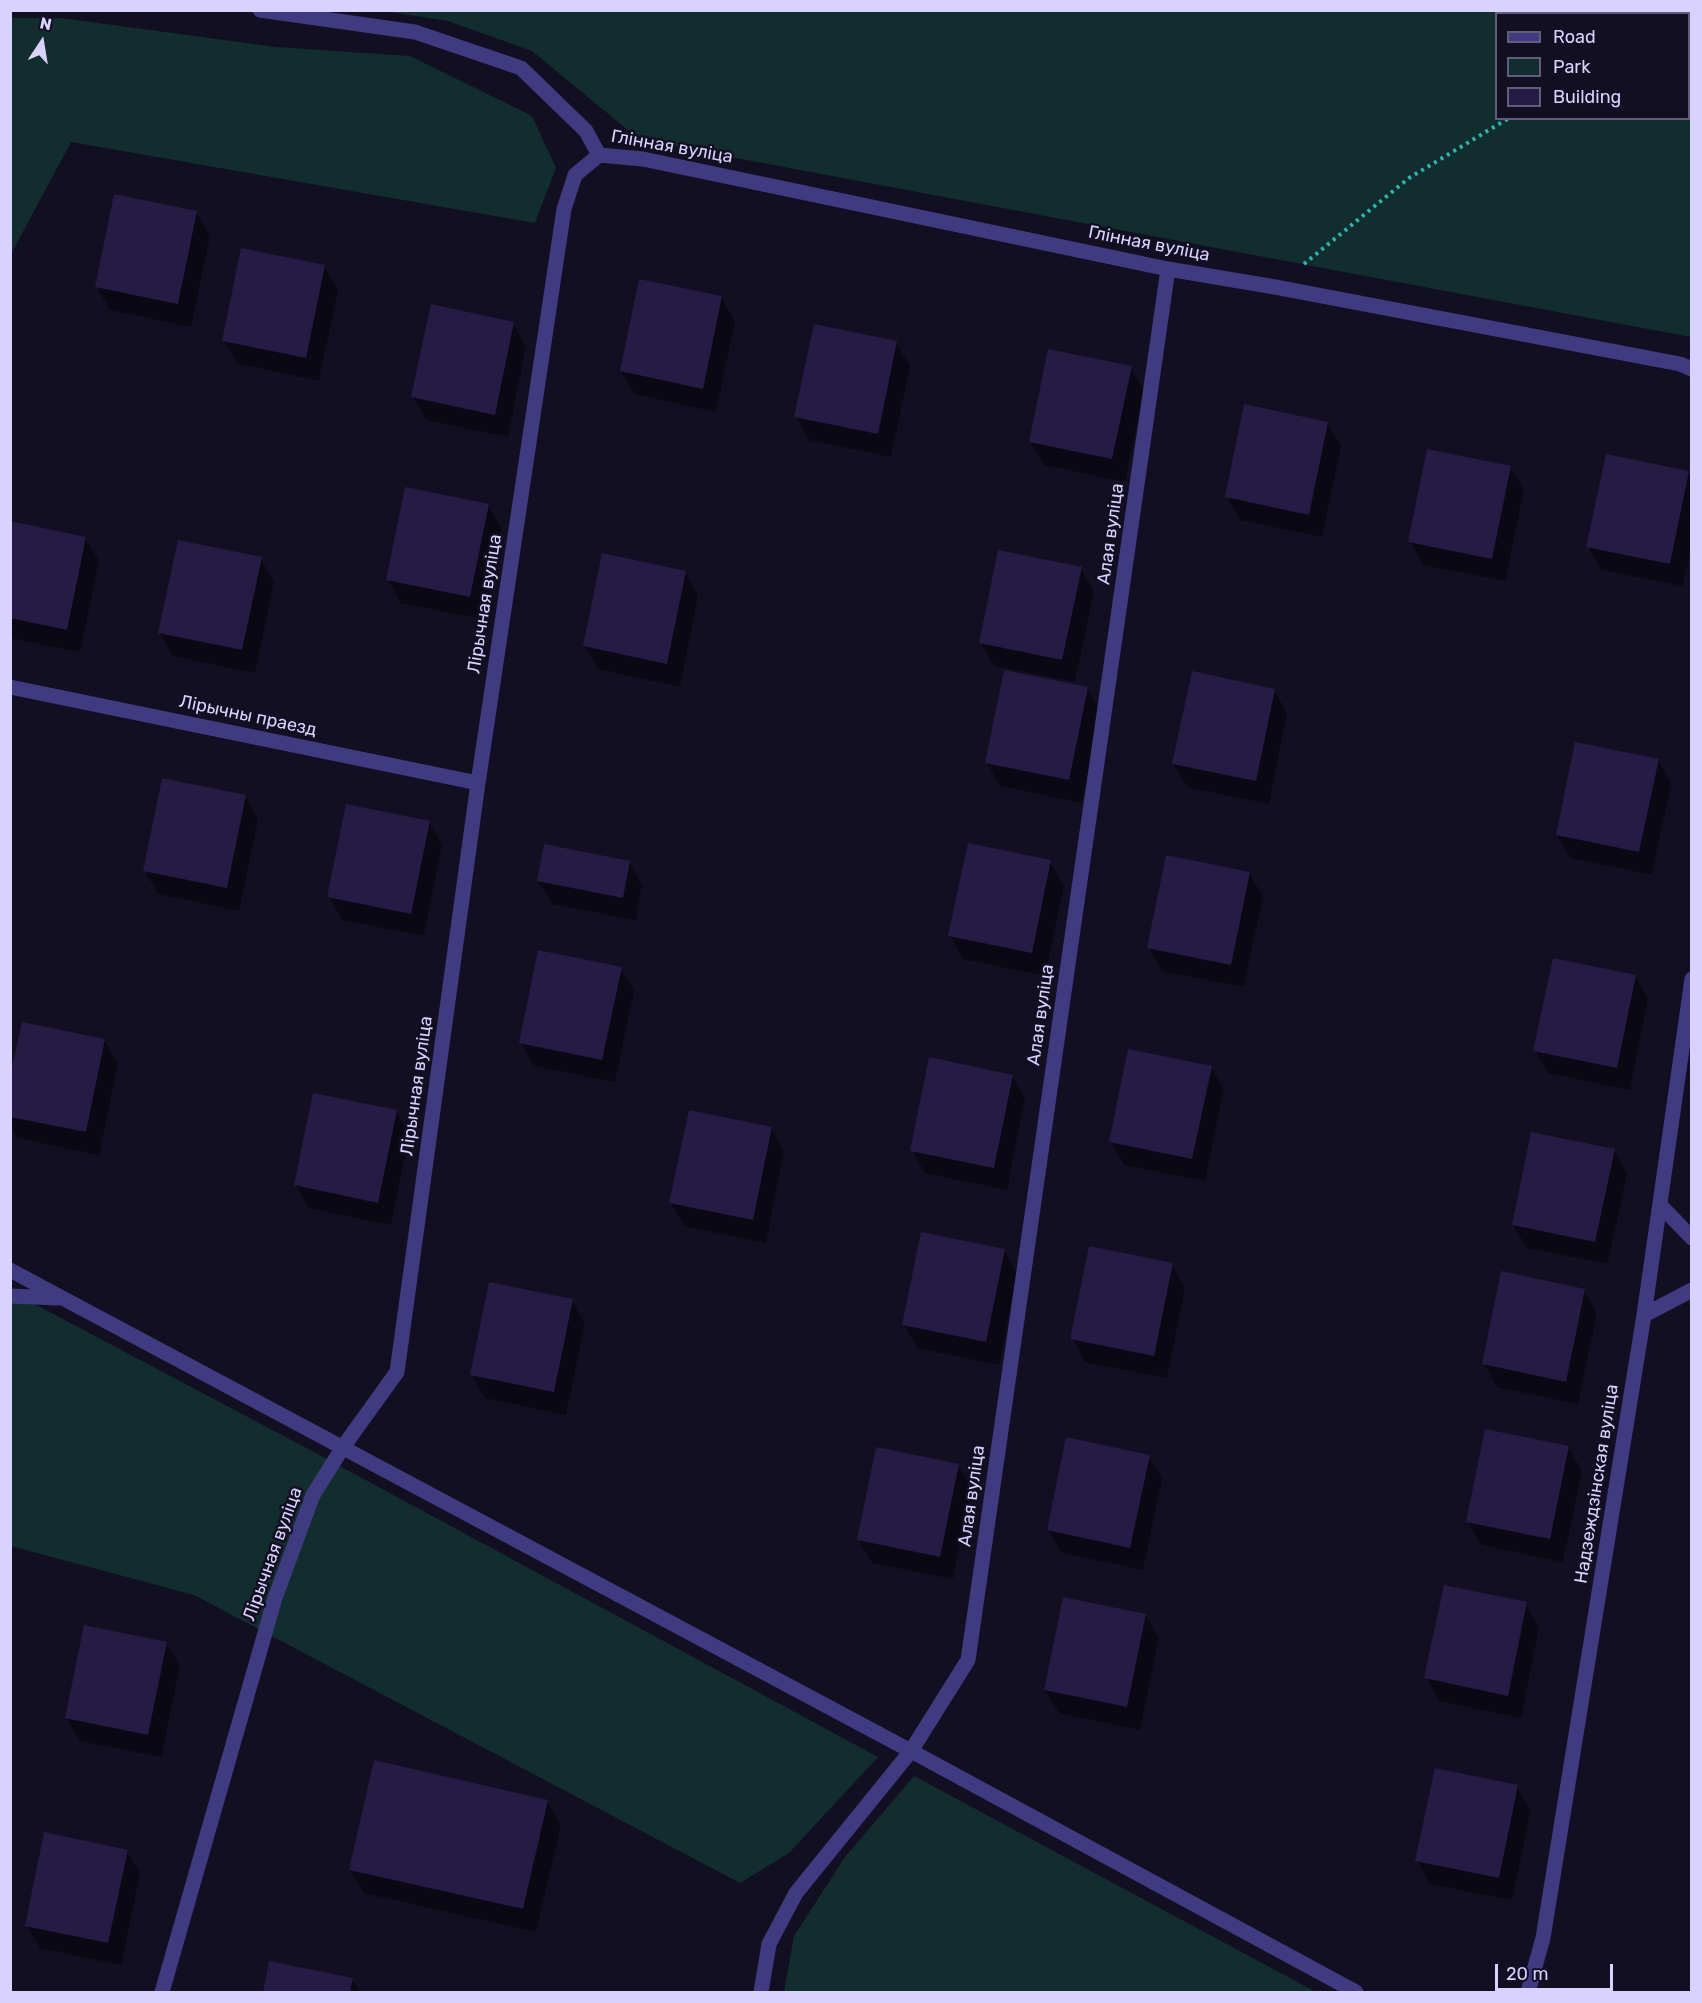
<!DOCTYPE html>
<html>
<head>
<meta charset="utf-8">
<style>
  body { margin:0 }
  #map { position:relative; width:1702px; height:2003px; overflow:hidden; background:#130f23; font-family:Rubik,sans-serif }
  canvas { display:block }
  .frame { position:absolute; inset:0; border:12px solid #d9d2fe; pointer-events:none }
  .legend { position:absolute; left:1495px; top:12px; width:195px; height:108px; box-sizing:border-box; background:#130f23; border:2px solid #625d7b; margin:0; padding:8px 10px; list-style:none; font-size:18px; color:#d9d2fe }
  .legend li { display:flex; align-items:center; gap:12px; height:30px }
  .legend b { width:30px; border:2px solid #625d7b }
  .north { position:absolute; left:12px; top:12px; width:60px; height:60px; -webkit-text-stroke:4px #130f23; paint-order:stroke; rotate:12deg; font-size:16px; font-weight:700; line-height:24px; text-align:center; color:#d9d2fe }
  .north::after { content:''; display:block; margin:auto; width:21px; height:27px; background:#d9d2fe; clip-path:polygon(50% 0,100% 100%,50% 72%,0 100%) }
  .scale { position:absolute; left:1495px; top:1964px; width:118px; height:27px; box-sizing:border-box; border:3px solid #d9d2fe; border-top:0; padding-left:8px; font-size:18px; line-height:21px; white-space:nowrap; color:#d9d2fe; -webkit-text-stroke:4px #130f23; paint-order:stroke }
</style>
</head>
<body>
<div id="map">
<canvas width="1702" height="2003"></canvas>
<div class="frame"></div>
<ul class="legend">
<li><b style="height:8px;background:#403b81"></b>Road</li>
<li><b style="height:16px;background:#122d2d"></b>Park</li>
<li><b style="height:16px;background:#251b44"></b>Building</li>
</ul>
<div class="north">N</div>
<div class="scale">20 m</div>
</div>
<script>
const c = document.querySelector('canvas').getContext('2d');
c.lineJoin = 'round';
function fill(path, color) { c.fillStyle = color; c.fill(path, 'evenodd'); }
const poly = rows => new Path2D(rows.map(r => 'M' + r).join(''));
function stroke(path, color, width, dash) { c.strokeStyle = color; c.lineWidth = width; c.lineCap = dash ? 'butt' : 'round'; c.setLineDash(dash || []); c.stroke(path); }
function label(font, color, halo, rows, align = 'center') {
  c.font = font + ' Rubik,sans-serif'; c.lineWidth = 5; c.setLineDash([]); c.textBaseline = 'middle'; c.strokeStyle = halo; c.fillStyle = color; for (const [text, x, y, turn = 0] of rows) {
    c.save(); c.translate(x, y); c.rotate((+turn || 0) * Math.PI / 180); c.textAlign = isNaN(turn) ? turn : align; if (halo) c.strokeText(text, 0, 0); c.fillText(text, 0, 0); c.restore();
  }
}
fill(poly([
  [384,11,1691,11,1691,337,640,140,532,51,448,21],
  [1496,14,1688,14,1688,118,1496,118],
  [11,18,61,18,276,47,410,56,532,116,556,168,535,223,71,142,11,254],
  [10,1291,312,1451,878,1757,789,1853,740,1883,194,1595,11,1546],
  [914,1776,1316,1992,784,1992,794,1936,845,1857]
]), '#122d2d');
fill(poly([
  [196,213,210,236,191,327,110,310,96,286],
  [324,267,338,290,319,381,237,363,224,340],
  [721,297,735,321,716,412,635,394,621,371],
  [513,323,526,347,508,437,426,420,413,397],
  [896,343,910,366,891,457,809,440,796,417],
  [1131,368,1144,391,1125,482,1044,465,1030,442],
  [1327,423,1341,446,1322,537,1240,520,1227,497],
  [1510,467,1524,490,1505,581,1423,565,1410,542],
  [1688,473,1692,479,1692,544,1683,586,1601,570,1588,546],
  [488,505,501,528,482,619,401,603,388,579],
  [10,523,85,538,99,561,80,652,10,638],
  [261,559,274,582,255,673,173,656,160,633],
  [1081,568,1094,591,1075,682,994,666,980,642],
  [685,572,698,596,680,687,598,669,585,646],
  [1087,689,1101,712,1082,803,1000,786,987,763],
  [1274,690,1287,713,1269,804,1187,787,1174,764],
  [1658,760,1671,784,1652,875,1571,858,1557,835],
  [245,796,258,820,239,911,158,894,145,871],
  [429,822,442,845,424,936,342,920,329,896],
  [629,862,642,885,636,920,552,904,538,881],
  [1050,862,1064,885,1045,976,963,959,950,935],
  [1249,873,1263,896,1244,987,1162,971,1149,948],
  [621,968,634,991,615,1082,534,1066,521,1042],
  [1635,976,1648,999,1630,1090,1548,1073,1535,1050],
  [104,1040,118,1064,99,1155,17,1138,10,1126,10,1083],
  [1211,1067,1224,1090,1205,1181,1124,1165,1111,1142],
  [1012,1076,1025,1099,1007,1190,925,1173,912,1150],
  [396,1111,409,1134,391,1225,309,1208,296,1185],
  [771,1129,784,1152,766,1243,684,1226,671,1203],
  [1614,1150,1627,1173,1608,1264,1527,1248,1513,1225],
  [1004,1250,1017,1274,999,1365,917,1348,904,1325],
  [1172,1265,1185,1288,1167,1378,1085,1362,1072,1338],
  [1584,1290,1597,1313,1578,1404,1497,1387,1484,1364],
  [572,1301,585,1324,566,1415,485,1398,472,1375],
  [1568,1447,1582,1471,1563,1562,1481,1545,1468,1522],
  [1149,1456,1162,1479,1143,1570,1062,1553,1048,1530],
  [958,1465,972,1488,953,1579,872,1563,858,1539],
  [1526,1604,1539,1627,1521,1718,1439,1701,1426,1678],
  [1145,1615,1159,1639,1140,1730,1059,1713,1045,1690],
  [166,1643,180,1666,161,1757,80,1741,66,1717],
  [1517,1787,1531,1810,1512,1900,1430,1884,1417,1860],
  [547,1802,561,1825,536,1932,364,1893,350,1870],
  [127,1851,140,1874,121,1965,40,1948,27,1925],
  [271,1963,352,1979,360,1992,265,1992]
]), '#0007');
fill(poly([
  [114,194,197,211,178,304,95,287],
  [241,248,325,265,306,358,222,341],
  [639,279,722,296,703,389,620,371],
  [431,304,514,322,495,415,411,397],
  [814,324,897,341,878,434,794,417],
  [1048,349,1132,366,1112,459,1029,442],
  [1244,404,1328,422,1309,515,1225,497],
  [1427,449,1511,466,1492,559,1408,542],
  [1606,454,1689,471,1670,564,1586,547],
  [405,487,489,504,470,597,386,580],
  [10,521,86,537,67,630,10,618],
  [178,540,262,557,242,650,158,633],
  [998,550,1082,567,1062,660,979,643],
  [602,553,686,571,667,664,583,646],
  [1004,670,1088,687,1069,780,985,763],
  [1192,671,1275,689,1256,781,1172,764],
  [1575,742,1659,759,1639,852,1556,835],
  [162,778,246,795,227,888,143,871],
  [346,804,430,821,411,914,327,897],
  [968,843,1051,860,1032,953,948,936],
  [544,844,630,861,623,898,537,881],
  [1166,855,1250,872,1231,965,1147,948],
  [538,950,622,967,602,1060,519,1043],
  [1553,958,1636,975,1617,1068,1533,1051],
  [22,1022,105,1039,86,1132,10,1117,10,1076],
  [1128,1049,1212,1066,1192,1159,1109,1142],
  [929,1057,1013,1075,994,1168,910,1151],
  [313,1093,397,1110,378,1203,294,1185],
  [689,1110,772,1127,753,1220,669,1203],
  [1531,1132,1615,1149,1595,1242,1512,1225],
  [921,1232,1005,1249,986,1342,902,1325],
  [1089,1246,1173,1263,1154,1356,1070,1339],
  [1501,1271,1585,1289,1566,1382,1482,1364],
  [489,1282,573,1299,554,1392,470,1375],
  [1485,1429,1569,1446,1550,1539,1466,1522],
  [1066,1437,1150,1455,1130,1548,1047,1530],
  [876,1447,959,1464,940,1557,857,1540],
  [1444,1585,1527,1602,1508,1696,1424,1678],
  [1063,1597,1146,1614,1127,1707,1044,1690],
  [84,1625,167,1642,148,1735,65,1718],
  [374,1760,548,1800,523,1909,349,1870],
  [1435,1768,1518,1785,1499,1878,1415,1861],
  [44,1832,128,1850,108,1943,25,1926],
  [269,1961,353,1978,350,1992,263,1992]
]), '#251b44');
stroke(poly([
  [1688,35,1692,34],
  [1304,264,1409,178,1509,118]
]), '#31b3b1', 4, [3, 4.5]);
stroke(poly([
  [260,10,415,32,521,68,586,131,599,155],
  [599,155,643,159,1168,269,1275,287,1680,364,1692,369],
  [10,687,478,783],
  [1660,1205,1692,1238],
  [10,1270,911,1751,1356,1992],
  [10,1296,58,1298],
  [1644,1315,1692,1290],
  [162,1992,275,1598,313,1495,343,1447,397,1372,478,783,564,209,575,175,599,155],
  [761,1992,769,1944,796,1893,911,1751,968,1660,1168,269],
  [1528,1992,1543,1938,1644,1315,1692,979]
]), '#403b81', 15);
label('18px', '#d9d2fe', '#130f23', [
  ["Глінная вуліца",672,147,10],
  ["Глінная вуліца",1149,244,11],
  ["Алая вуліца",1111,534,-82],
  ["Лірычная вуліца",485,604,-81],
  ["Лірычны праезд",248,716,12],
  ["Алая вуліца",1041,1015,-82],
  ["Лірычная вуліца",417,1086,-82],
  ["Надзеждзінская вуліца",1597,1484,-81],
  ["Алая вуліца",972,1496,-82],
  ["Лірычная вуліца",273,1554,-70]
]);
</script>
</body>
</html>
